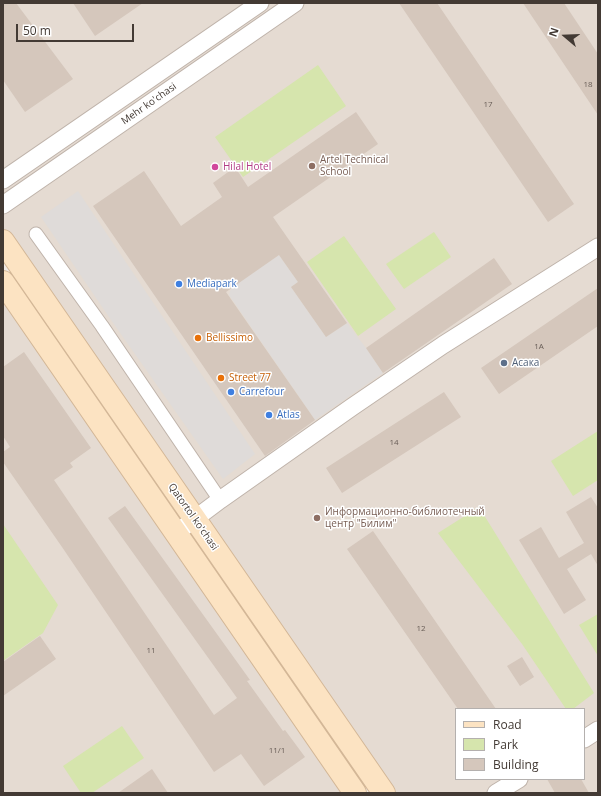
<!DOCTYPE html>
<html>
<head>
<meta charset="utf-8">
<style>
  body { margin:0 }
  #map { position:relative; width:601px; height:796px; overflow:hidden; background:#f1eae4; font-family:"Open Sans",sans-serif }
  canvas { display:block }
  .frame { position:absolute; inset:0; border:4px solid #433a34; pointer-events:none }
  .legend { position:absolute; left:455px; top:708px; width:130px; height:72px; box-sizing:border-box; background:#fff; border:1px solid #b4b0ae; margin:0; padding:5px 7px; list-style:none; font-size:12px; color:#433a34 }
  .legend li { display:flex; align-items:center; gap:8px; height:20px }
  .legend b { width:20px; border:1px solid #b4b0ae }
  .north { position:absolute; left:545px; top:16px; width:40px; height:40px; -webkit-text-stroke:3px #fff; paint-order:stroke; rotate:289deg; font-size:11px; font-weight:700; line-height:16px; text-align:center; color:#433a34 }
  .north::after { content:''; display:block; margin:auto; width:14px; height:18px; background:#433a34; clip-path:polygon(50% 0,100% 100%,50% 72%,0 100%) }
  .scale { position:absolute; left:16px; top:24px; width:118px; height:18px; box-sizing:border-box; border:2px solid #433a34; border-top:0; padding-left:5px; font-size:12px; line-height:14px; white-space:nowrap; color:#433a34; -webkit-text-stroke:3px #fff; paint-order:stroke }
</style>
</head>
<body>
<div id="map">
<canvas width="601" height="796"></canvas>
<div class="frame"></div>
<ul class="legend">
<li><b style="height:5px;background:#fce3c2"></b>Road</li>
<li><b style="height:11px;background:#d6e5ad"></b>Park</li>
<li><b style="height:11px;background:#d5c7bc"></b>Building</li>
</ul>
<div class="north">N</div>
<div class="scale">50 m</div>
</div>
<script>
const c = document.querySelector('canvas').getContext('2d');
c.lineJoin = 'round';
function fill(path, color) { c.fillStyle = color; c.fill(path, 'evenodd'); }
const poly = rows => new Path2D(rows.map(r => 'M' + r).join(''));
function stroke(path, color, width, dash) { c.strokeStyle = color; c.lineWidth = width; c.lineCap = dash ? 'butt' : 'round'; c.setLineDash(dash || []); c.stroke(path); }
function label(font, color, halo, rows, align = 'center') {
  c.font = font + ' "Open Sans",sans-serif'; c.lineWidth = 3; c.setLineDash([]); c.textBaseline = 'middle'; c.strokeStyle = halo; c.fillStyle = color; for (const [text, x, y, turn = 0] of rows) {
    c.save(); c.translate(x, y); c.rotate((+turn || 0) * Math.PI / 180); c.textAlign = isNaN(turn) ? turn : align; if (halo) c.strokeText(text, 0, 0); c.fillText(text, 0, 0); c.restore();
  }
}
fill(poly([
  [3,3,598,3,598,793,384,793,3,241],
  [456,709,584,709,584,779,456,779],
  [3,282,355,793,3,793]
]), '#e5dbd2');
fill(poly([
  [318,65,346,106,243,177,215,137],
  [434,232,451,257,404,289,386,264],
  [344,236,396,309,358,336,307,262],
  [598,431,598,480,573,496,551,461],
  [479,507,594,693,573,709,566,709,522,644,438,533],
  [3,524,58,605,43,633,3,661],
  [598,614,598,656,579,625],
  [122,726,144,758,92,793,81,793,63,766]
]), '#d6e5ad');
fill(poly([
  [78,191,255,454,223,479,111,320,41,217],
  [279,255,298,282,291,287,326,337,347,323,366,348,383,373,315,420,229,295,231,288]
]), '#dfdbd9');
fill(poly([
  [3,3,16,3,73,79,25,112,3,80],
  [73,3,143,3,95,36],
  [399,3,437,3,574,204,548,222],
  [523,3,564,3,598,54,598,115],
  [356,112,378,144,273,217,347,323,326,337,291,287,298,282,279,255,226,292,315,420,265,456,93,206,144,171,181,226,222,197,213,183,235,167,248,187],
  [494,258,512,284,383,373,366,348],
  [598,288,598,326,499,394,481,368],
  [24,352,91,448,70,463,73,467,54,480,214,715,237,698,108,518,125,506,250,680,247,681,283,731,285,730,305,757,264,786,241,754,214,772,62,547,3,462,3,452,10,447,3,436,3,367],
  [444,392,461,417,342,493,326,468],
  [591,497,598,508,598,566,591,554,567,569,586,600,564,614,519,540,541,527,559,558,584,543,566,512],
  [373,531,496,709,458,709,347,549],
  [40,636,56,659,3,696,3,662],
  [522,657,534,677,520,686,507,666],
  [152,769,168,793,118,793],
  [547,779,581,779,589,793,555,793]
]), '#d5c7bc');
const pedestrian = poly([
  [36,234,102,326,220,500]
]);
const minor = poly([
  [3,180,260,3],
  [3,205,295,3],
  [176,533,220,500,352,407,443,345,598,247],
  [584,739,598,730],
  [496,793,519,779]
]);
const secondary = poly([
  [3,241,384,793],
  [3,282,355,793]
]);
stroke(pedestrian, '#bfb3aa', 15);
stroke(minor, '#bfb3aa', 19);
stroke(secondary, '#d3b797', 24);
stroke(pedestrian, '#fff', 13);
stroke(minor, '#fff', 17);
stroke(secondary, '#fce3c2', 22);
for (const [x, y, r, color] of [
  [312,166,4,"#8d6e63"],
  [215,167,4,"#d1479c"],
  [179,284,4,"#3f7fe0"],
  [198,338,4,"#e8710a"],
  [504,363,4,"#5c6f8a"],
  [221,378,4,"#e8710a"],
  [231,392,4,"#3f7fe0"],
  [269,415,4,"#3f7fe0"],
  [317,518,4,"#8d6e63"]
]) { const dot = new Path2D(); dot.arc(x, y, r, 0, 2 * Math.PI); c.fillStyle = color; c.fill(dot); stroke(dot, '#fff', 1.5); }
label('8px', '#685d56', null, [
  ["18",588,85],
  ["17",488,105],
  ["1А",539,347],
  ["14",394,443],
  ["12",421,629],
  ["11",151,651],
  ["11/1",277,751]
]);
label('10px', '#433a34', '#fff', [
  ["Mehr ko'chasi",149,104,-35],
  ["Qatortol ko'chasi",193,517,55]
]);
label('10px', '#785e54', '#fff', [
  ["Artel Technical",320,160],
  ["School",320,172],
  ["Информационно-библиотечный",325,512],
  ["центр \"Билим\"",325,524]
], 'left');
label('10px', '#b23c85', '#fff', [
  ["Hilal Hotel",223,167]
], 'left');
label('10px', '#366cbe', '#fff', [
  ["Mediapark",187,284],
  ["Carrefour",239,392],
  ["Atlas",277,415]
], 'left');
label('10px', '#c56008', '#fff', [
  ["Bellissimo",206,338],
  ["Street 77",229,378]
], 'left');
label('10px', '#4e5e75', '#fff', [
  ["Асака",512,363]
], 'left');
</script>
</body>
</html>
